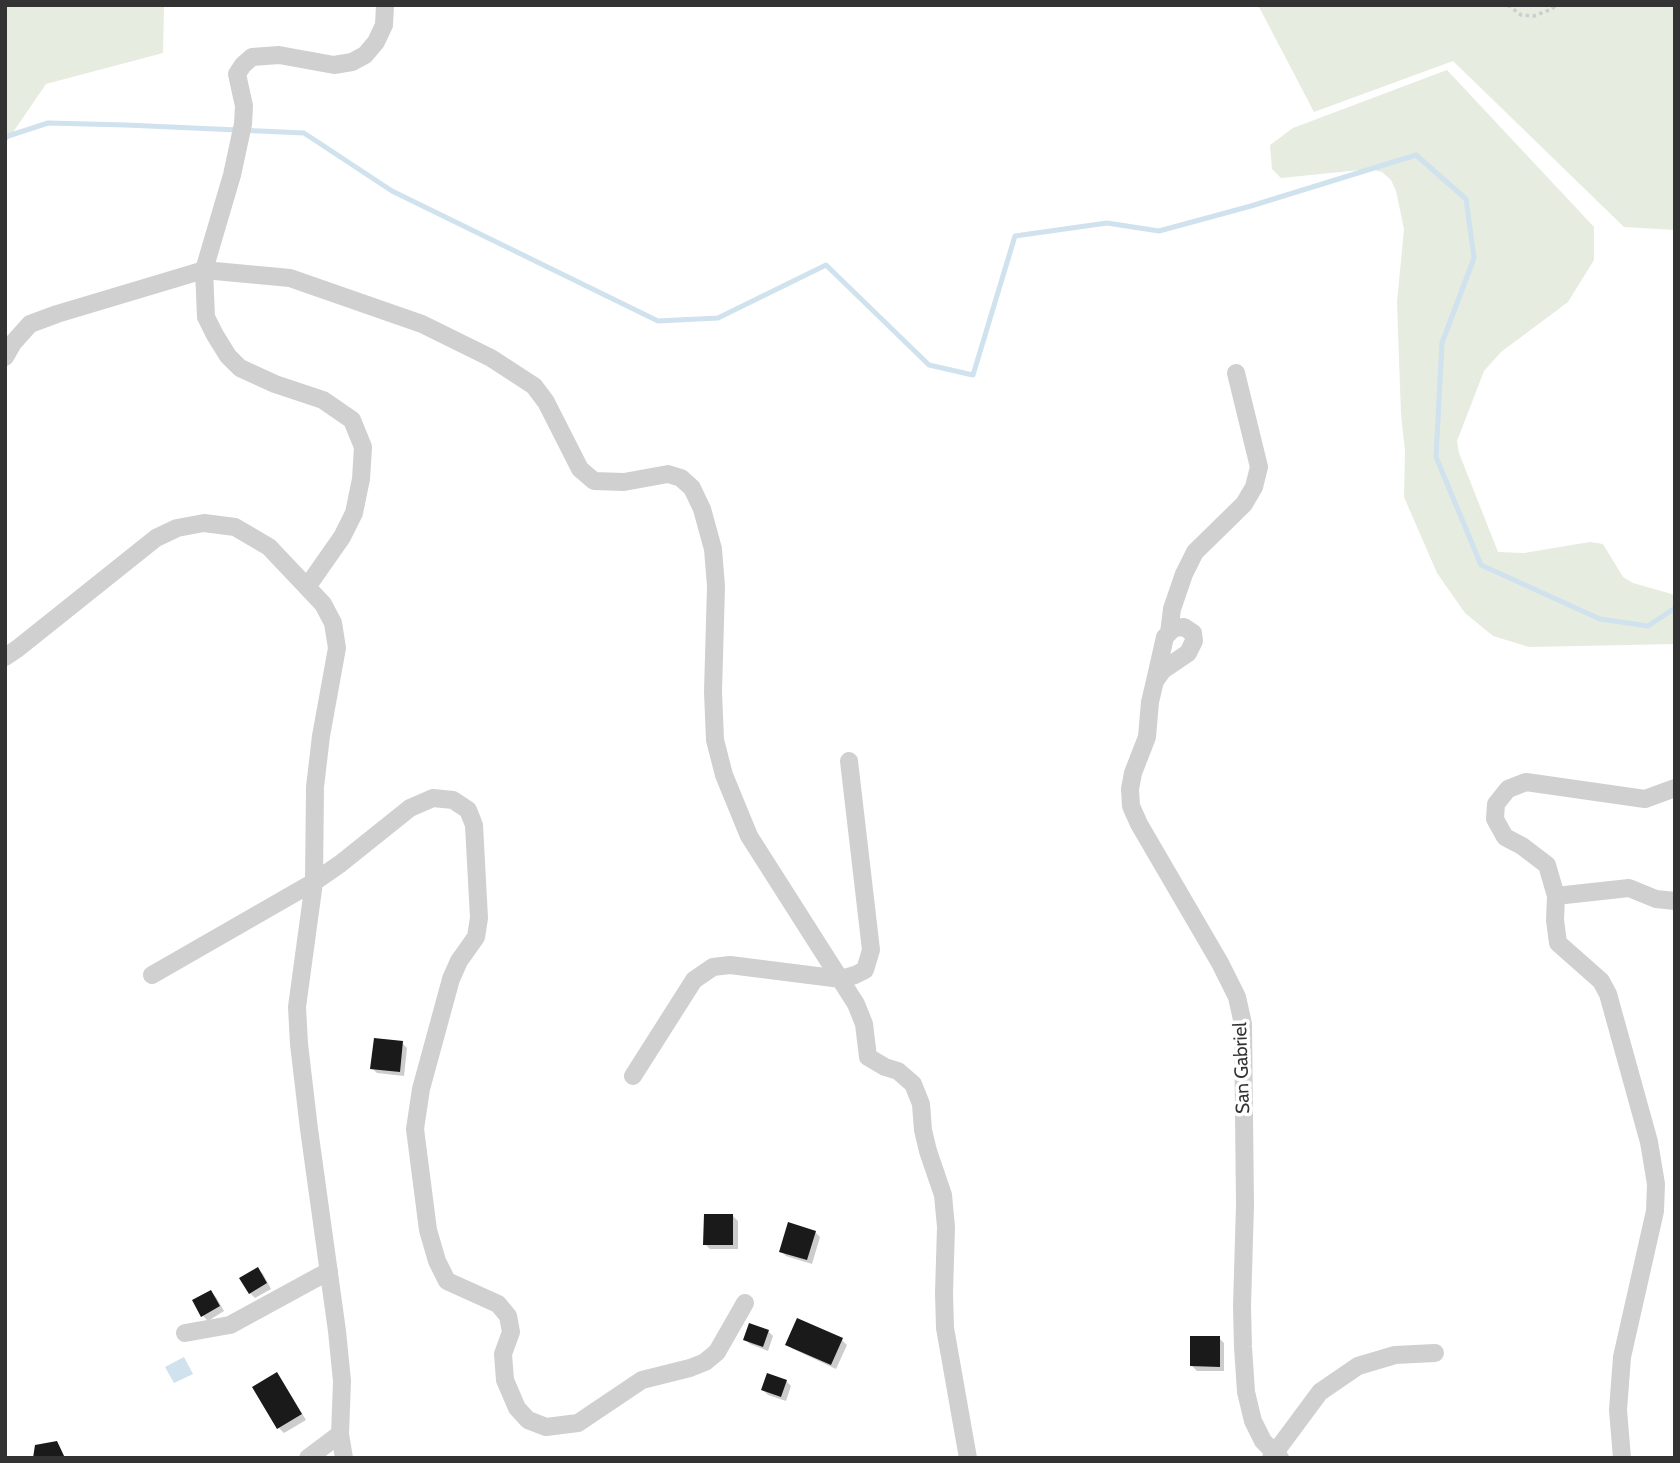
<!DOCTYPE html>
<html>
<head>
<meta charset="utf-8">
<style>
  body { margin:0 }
  #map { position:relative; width:1680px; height:1463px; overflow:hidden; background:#fff; font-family:Cabin,sans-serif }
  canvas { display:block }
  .frame { position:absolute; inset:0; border:7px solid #333; pointer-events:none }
</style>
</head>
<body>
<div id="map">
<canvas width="1680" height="1463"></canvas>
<div class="frame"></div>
</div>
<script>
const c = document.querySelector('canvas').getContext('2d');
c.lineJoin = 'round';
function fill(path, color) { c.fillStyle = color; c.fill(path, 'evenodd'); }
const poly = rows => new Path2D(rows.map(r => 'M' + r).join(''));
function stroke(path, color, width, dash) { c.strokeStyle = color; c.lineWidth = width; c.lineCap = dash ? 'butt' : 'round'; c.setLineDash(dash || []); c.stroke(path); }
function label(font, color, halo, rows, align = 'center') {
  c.font = font + ' Cabin,sans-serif'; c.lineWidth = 7; c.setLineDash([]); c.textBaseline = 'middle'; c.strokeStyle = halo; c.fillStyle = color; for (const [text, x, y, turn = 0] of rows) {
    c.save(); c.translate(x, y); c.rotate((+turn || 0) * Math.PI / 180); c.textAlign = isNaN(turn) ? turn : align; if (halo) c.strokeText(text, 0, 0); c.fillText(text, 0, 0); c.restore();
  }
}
fill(poly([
  [5,5,164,5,163,53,46,84,5,144],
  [1258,5,1675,5,1675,230,1624,227,1453,61,1314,112],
  [1447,70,1594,227,1594,260,1568,302,1501,352,1484,371,1457,441,1459,453,1498,552,1524,553,1590,542,1603,544,1623,577,1633,583,1675,595,1675,644,1529,647,1493,636,1465,613,1437,573,1404,497,1405,451,1401,414,1397,302,1404,229,1396,191,1391,180,1382,172,1370,169,1281,178,1272,169,1270,145,1293,128]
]), '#e6ecdf');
fill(poly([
  [184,1357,193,1374,174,1383,165,1367]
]), '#cfe2ee');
fill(poly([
  [402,1043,407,1048,404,1076,377,1073,372,1068],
  [733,1216,738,1221,738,1249,710,1249,705,1244],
  [815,1232,820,1237,812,1264,786,1256,781,1251],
  [258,1269,263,1274,271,1289,255,1298,250,1293],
  [211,1292,216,1297,224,1311,208,1321,203,1316],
  [768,1331,773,1336,768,1351,750,1344,745,1339],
  [1219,1338,1224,1343,1224,1371,1197,1371,1192,1366],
  [842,1340,847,1345,836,1369,793,1349,788,1344],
  [276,1374,281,1379,306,1420,284,1433,279,1428,254,1388],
  [786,1381,791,1386,786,1401,768,1395,763,1390]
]), '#0003');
stroke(poly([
  [5,137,48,123,126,125,304,133,392,191,658,321,718,318,826,265,929,365,973,375,1015,236,1107,223,1159,231,1251,206,1416,155,1466,199,1474,258,1442,343,1436,457,1481,565,1600,619,1648,626,1675,608]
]), '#cfe2ee', 5);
fill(poly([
  [374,1038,403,1041,400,1072,370,1069],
  [704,1214,733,1214,733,1245,703,1245],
  [788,1222,816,1231,807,1260,779,1252],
  [258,1267,267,1283,249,1294,239,1278],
  [211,1290,220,1306,201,1317,192,1300],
  [797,1318,843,1338,831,1365,785,1345],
  [749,1323,769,1330,763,1347,743,1340],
  [1190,1336,1220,1336,1220,1367,1190,1366],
  [277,1372,302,1414,277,1429,252,1387],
  [767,1373,787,1380,781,1397,761,1390],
  [57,1441,65,1458,33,1458,35,1445]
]), '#1a1a1a');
stroke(poly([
  [1508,5,1521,15,1534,16,1552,9,1556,5]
]), '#cdcdcd', 3.5, [3.5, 3.5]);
stroke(poly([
  [5,357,13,343,30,324,57,314,204,270,290,278,422,324,491,358,534,386,546,402,580,469,594,481,624,482,668,474,681,478,692,488,702,509,713,549,716,586,713,692,715,740,724,775,749,836,856,1004,864,1024,868,1057,885,1067,898,1071,913,1084,921,1104,923,1130,928,1151,943,1195,946,1227,944,1293,945,1328,968,1458],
  [307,587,342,537,354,513,361,479,363,447,352,420,323,400,275,384,240,368,228,356,215,335,206,317,204,270,232,175,243,124,244,106,237,74,243,65,252,57,279,55,334,65,352,62,365,55,376,42,384,25,385,5],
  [1169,633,1172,609,1184,574,1195,552,1244,504,1254,487,1259,467,1236,373],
  [5,657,17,649,156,538,177,528,204,523,235,527,269,547,323,604,333,623,337,648,321,736,315,787,314,882,297,1007,299,1044,309,1129,337,1331,342,1381,340,1434,344,1458],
  [1155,681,1165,637,1174,628,1184,627,1193,633,1194,641,1188,653,1163,670,1155,681,1150,702,1147,737,1133,773,1130,789,1131,806,1139,824,1220,963,1237,997,1243,1024,1245,1205,1242,1306,1243,1347,1246,1392,1253,1421,1263,1441,1280,1458],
  [1556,896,1629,888,1656,899,1675,901],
  [152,975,314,882,340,864,410,808,433,798,453,800,468,810,474,825,479,918,476,937,459,961,451,979,421,1089,415,1129,428,1230,437,1261,447,1281,498,1304,508,1316,511,1332,503,1354,505,1380,517,1408,528,1420,546,1427,578,1423,642,1380,690,1368,705,1362,717,1352,745,1303],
  [633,1076,694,980,713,967,730,965,841,979,855,975,865,970,871,950,849,761],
  [185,1333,230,1325,329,1271],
  [308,1458,340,1434],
  [1271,1458,1320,1392,1358,1366,1395,1355,1435,1353],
  [1622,1458,1618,1410,1622,1357,1655,1211,1656,1184,1649,1142,1608,994,1601,981,1558,943,1555,920,1556,896,1547,865,1522,846,1505,837,1495,819,1496,804,1508,789,1526,782,1645,799,1675,788]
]), '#d0d0d0', 18);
label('19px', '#333', '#fff', [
  ["San Gabriel",1242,1068,-92]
]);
</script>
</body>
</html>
